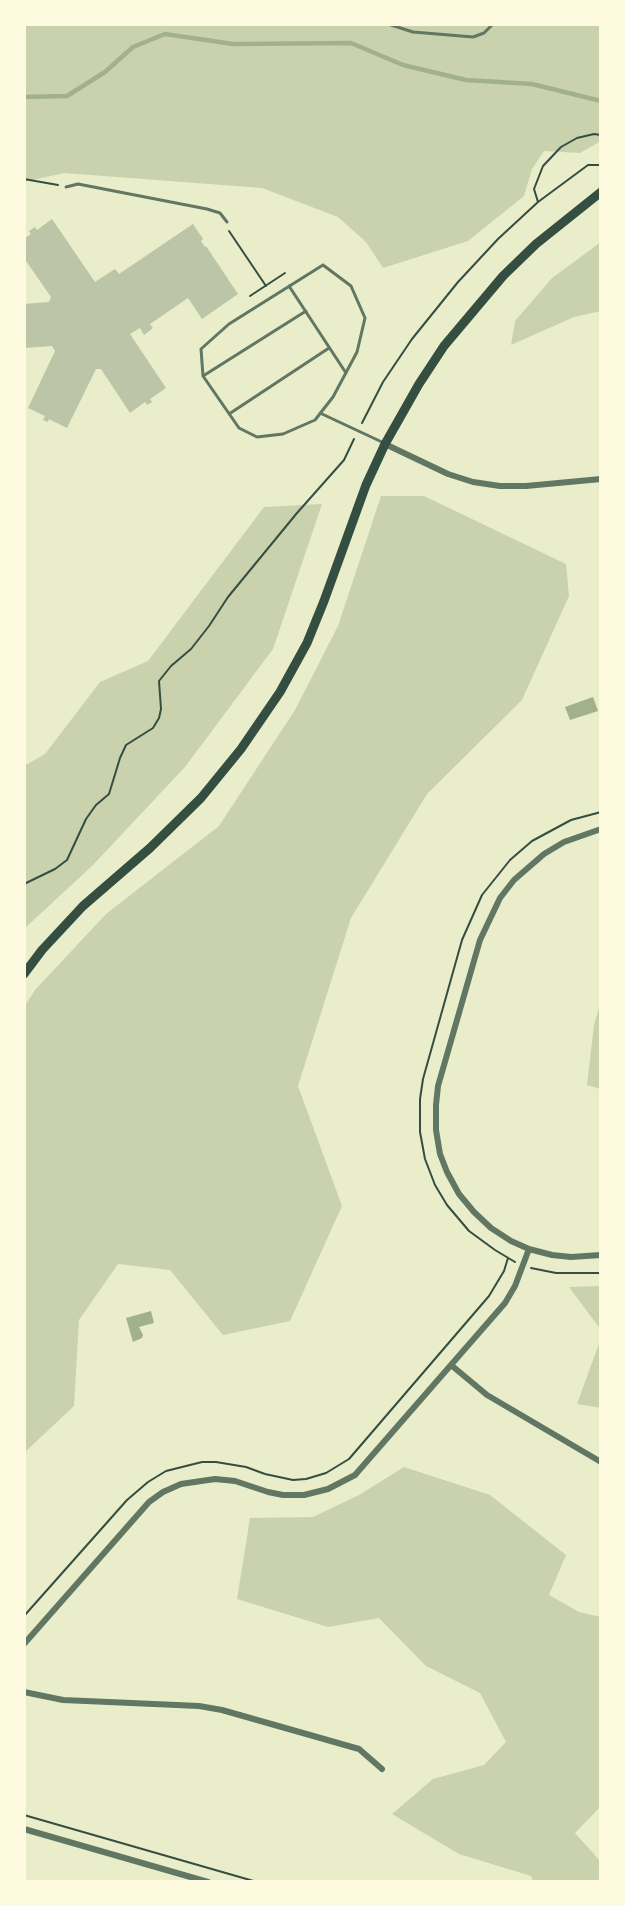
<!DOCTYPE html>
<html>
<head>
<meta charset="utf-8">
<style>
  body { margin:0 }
  #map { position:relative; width:625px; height:1906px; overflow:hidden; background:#e9edc9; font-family:"Sofia Sans Condensed",sans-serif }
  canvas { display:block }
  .frame { position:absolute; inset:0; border:26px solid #fefae0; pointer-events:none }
</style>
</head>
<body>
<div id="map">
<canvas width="625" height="1906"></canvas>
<div class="frame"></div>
</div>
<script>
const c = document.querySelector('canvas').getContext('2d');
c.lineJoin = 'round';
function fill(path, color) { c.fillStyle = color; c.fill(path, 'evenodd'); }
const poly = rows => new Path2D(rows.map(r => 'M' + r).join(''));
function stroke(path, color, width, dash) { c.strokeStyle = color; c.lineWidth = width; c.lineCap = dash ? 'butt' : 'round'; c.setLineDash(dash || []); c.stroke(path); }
fill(poly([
  [24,24,601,24,601,141,580,153,544,151,532,169,524,196,468,241,383,268,366,242,338,217,262,188,64,173,24,182],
  [601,242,601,311,574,317,511,345,515,321,552,278],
  [381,496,424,496,566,564,569,596,522,700,427,794,351,918,298,1086,342,1206,290,1321,223,1335,170,1270,118,1264,79,1320,74,1406,24,1453,24,1007,35,990,106,914,219,826,295,710,338,626],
  [322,504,273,649,185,767,93,865,24,929,24,766,45,754,100,682,148,661,264,507],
  [601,1001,601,1089,587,1085,594,1025],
  [601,1286,601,1330,569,1287],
  [601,1338,601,1408,577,1404],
  [404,1467,490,1495,566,1555,549,1595,579,1612,601,1617,601,1806,575,1833,601,1862,601,1882,534,1882,531,1876,459,1854,392,1814,433,1779,484,1765,506,1742,480,1693,426,1666,379,1618,328,1627,237,1599,250,1518,313,1517,359,1495]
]), '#cad2ad');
fill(poly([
  [593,697,598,711,570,720,565,707],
  [151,1311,154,1323,139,1327,143,1335,142,1338,133,1342,126,1318]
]), '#a3b18a');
stroke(poly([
  [24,97,67,96,105,72,133,47,165,34,233,44,351,43,403,65,466,80,532,84,601,101]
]), '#a3b18a', 4.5);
fill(poly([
  [52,219,95,282,115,269,119,274,193,224,203,239,201,241,205,247,206,246,238,294,202,319,188,298,150,324,153,328,144,335,140,328,130,334,166,388,150,399,152,402,147,405,145,402,130,413,101,369,96,369,67,428,49,419,48,422,43,420,45,416,28,408,55,351,52,346,24,348,24,304,49,302,51,297,24,258,24,239,31,234,29,231,35,227,37,230]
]), '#bcc5a7');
stroke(poly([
  [24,179,58,185],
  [538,202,534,189,543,166,561,147,577,138,594,134,601,135],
  [229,231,266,286],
  [250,296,285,273],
  [362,423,383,382,412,339,458,282,498,239,538,202,588,165,601,165],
  [24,884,55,869,67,860,86,819,96,805,109,794,120,758,126,745,153,728,159,718,161,709,159,681,171,666,191,649,209,626,228,597,297,513,344,460,354,439],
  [515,1262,495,1250,469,1231,447,1205,435,1185,425,1159,420,1132,420,1099,423,1079,462,940,482,895,510,860,532,841,571,820,601,812],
  [531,1268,556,1273,601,1273],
  [24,1616,127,1500,148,1482,166,1471,202,1462,216,1462,246,1467,265,1474,293,1480,306,1479,326,1473,349,1459,489,1296,504,1271,508,1258],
  [24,1815,257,1882]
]), '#344e41', 2);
stroke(poly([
  [388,24,413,32,473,37,484,33,493,24],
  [66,187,78,184,207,209,220,213,227,222],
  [323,265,351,286,365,318,357,352,333,397,315,420,283,434,257,437,239,428,203,376,201,349,229,324,323,265],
  [289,286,346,373],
  [203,376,306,311],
  [320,413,384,443],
  [229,414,329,348]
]), '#617663', 3);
stroke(poly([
  [385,444,448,474,473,482,500,486,526,486,601,479],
  [601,829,564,842,544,854,514,880,500,898,480,940,438,1086,436,1105,436,1130,440,1154,447,1172,459,1194,474,1212,491,1228,511,1241,529,1249,552,1255,571,1257,601,1255],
  [451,1365,487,1395,601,1462],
  [24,1644,149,1502,163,1492,181,1484,215,1479,235,1481,268,1492,283,1495,304,1495,328,1489,355,1475,505,1303,515,1286,529,1249],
  [24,1692,63,1700,199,1706,222,1710,359,1749,382,1769],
  [24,1829,208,1882]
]), '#617663', 6);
stroke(poly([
  [24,974,42,950,83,906,150,848,201,798,241,749,280,692,307,643,324,601,366,485,385,444,419,384,444,346,503,276,536,244,601,192]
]), '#344e41', 9);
</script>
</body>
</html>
